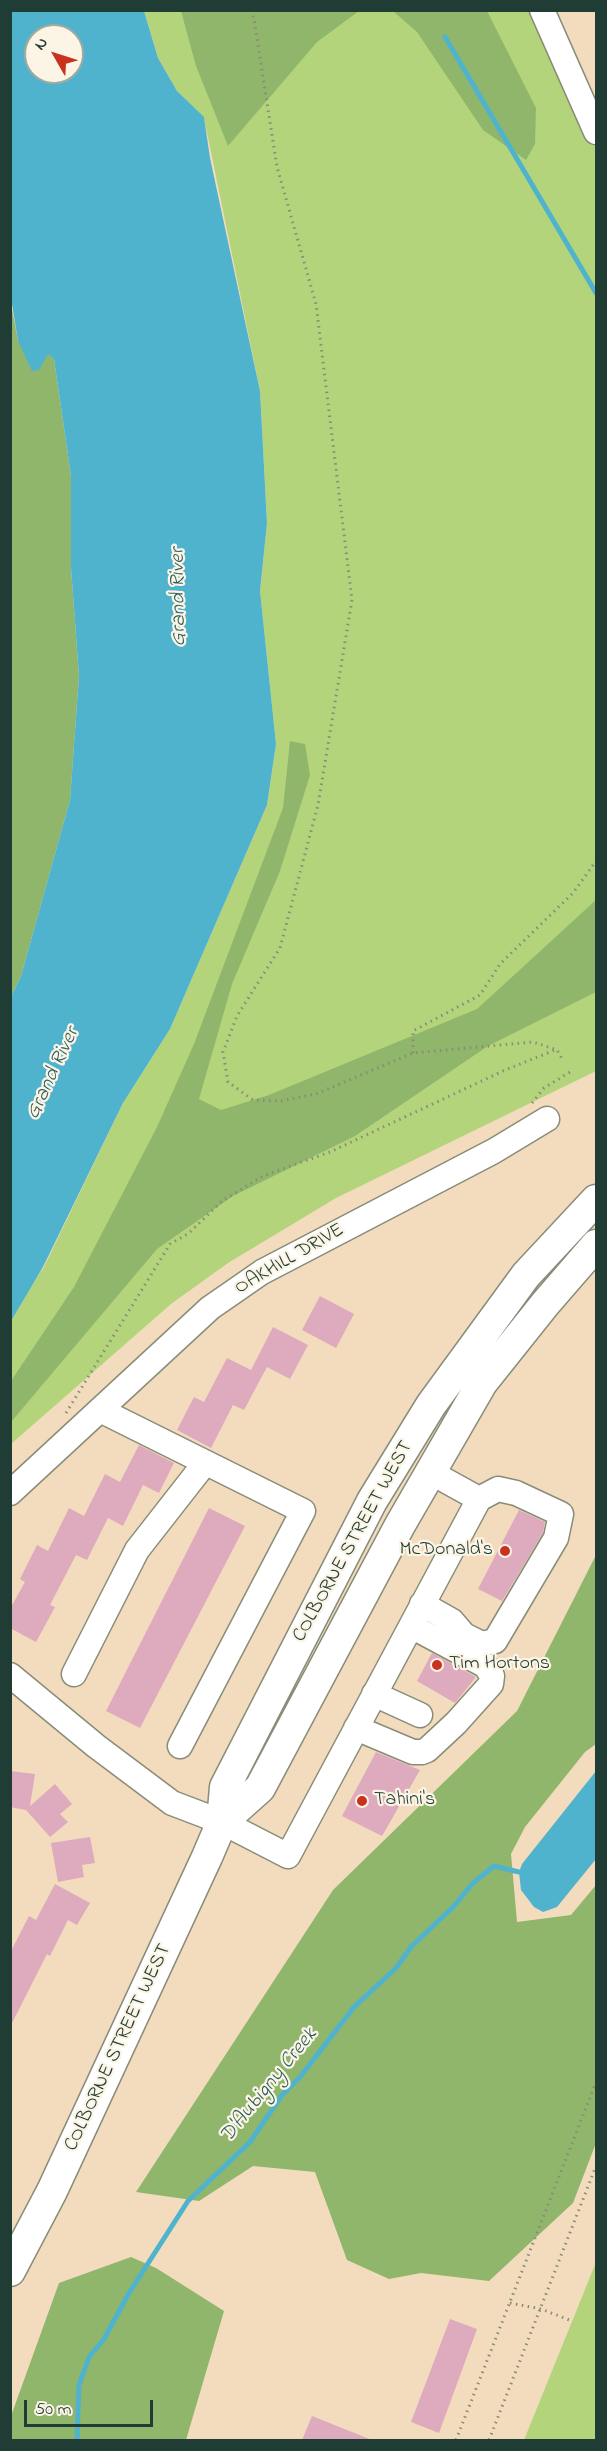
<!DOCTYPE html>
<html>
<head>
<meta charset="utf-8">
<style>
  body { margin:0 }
  #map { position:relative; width:607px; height:2451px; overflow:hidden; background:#f2dcbd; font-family:"Indie Flower",sans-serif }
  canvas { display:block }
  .frame { position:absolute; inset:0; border:12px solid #1f3d34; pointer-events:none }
  .north { position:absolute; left:24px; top:24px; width:60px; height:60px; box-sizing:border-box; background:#fcf5e5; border:2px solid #a4ab9e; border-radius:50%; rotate:309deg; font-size:16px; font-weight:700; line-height:24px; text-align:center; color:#1f3d34 }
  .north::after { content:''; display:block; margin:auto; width:21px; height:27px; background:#c8321e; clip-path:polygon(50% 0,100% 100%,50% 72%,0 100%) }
  .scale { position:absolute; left:24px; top:2400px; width:129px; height:27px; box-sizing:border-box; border:3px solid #1f3d34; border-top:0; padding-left:8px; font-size:18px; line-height:21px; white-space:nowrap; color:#1f3d34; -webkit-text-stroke:4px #fcf5e5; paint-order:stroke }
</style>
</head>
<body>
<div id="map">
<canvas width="607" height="2451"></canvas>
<div class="frame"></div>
<div class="north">N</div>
<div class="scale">50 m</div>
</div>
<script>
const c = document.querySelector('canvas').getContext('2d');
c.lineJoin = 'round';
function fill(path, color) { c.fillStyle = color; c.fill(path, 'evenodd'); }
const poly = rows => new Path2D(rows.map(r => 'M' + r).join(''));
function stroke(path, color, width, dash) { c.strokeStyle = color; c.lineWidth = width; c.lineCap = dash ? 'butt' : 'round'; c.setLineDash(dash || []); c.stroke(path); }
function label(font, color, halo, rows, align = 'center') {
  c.font = font + ' "Indie Flower",sans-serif'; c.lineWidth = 4.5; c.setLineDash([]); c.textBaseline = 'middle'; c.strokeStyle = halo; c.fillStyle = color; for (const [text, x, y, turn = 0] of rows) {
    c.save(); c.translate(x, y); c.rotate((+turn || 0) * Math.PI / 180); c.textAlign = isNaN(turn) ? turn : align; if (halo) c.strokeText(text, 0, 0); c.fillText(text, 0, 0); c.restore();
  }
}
fill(poly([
  [144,11,539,11,596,137,596,1071,336,1198,228,1263,171,1304,11,1444,10,1319,44,1267,123,1103,170,1029,267,805,276,744,260,591,267,523,260,391,204,118,177,91,158,58],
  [596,2262,596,2440,524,2440,586,2287]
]), '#b4d47b');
fill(poly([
  [181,11,181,10,359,11,317,42,228,146,196,66],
  [393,11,487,11,536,108,535,144,526,160,483,130,417,32],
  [10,298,18,341,48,353,54,359,71,476,71,568,79,676,70,800,21,976,11,997],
  [290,741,305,744,310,775,280,871,232,984,199,1099,221,1110,269,1095,477,1009,596,900,596,992,488,1046,355,1136,233,1196,157,1249,11,1422,11,1381,74,1287,157,1127,194,1044,283,808],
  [596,1555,596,1744,585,1752,525,1827,511,1854,517,1922,571,1915,596,1885,596,2143,573,2203,489,2281,421,2273,389,2279,347,2260,315,2172,253,2166,199,2201,136,2192,333,1890,517,1711],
  [131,2257,156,2268,224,2311,186,2440,11,2440,11,2416,59,2283]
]), '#8fb66b');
fill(poly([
  [11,10,144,11,158,58,177,91,204,117,210,158,260,391,267,523,260,591,276,744,267,805,170,1029,123,1103,43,1267,11,1321,11,997,21,976,70,800,79,676,71,568,71,476,54,359,48,354,39,370,32,371,18,341,11,298],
  [36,36,72,36,72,72,36,72],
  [596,1771,596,1859,557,1907,543,1912,534,1907,521,1890,519,1872,522,1864]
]), '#50b3ce');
stroke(poly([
  [445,37,596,293],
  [77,2440,79,2385,89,2357,104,2339,129,2293,188,2201,250,2142,282,2095,300,2077,354,2007,396,1968,411,1947,454,1906,472,1884,494,1866,519,1872]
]), '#50b3ce', 5);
fill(poly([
  [320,1296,354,1314,336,1348,302,1330],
  [273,1327,308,1345,290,1379,267,1367,244,1410,233,1405,211,1448,177,1430,194,1397,204,1402,227,1358,251,1370],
  [139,1445,174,1463,159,1493,143,1485,123,1526,108,1518,87,1560,76,1555,50,1605,55,1607,36,1642,10,1628,10,1609,25,1582,20,1579,37,1545,48,1551,69,1508,84,1516,105,1474,120,1482],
  [209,1508,245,1526,140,1728,106,1711],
  [519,1510,545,1522,543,1533,502,1601,478,1589],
  [432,1653,476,1677,455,1703,417,1681],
  [376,1752,420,1770,382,1836,342,1816],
  [10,1771,35,1774,30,1806,55,1784,72,1804,60,1814,68,1822,50,1837,26,1810,10,1807],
  [90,1837,95,1863,82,1865,84,1877,58,1882,51,1843],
  [55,1884,90,1903,77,1925,68,1920,50,1956,47,1954,10,2027,10,1953,29,1916,36,1920],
  [450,2319,477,2329,439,2433,411,2422],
  [312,2416,372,2440,302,2440]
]), '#deaabe');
const minor = poly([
  [542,10,596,132],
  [100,1410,303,1511,180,1746],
  [10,1493,210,1308,262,1272,494,1151,547,1119],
  [422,1604,452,1621,464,1635,482,1644,495,1641,556,1538,561,1514,516,1493,498,1489,479,1499],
  [74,1674,137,1550,205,1463],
  [10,1675,96,1746,172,1803,222,1822,288,1856,479,1499,430,1472],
  [374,1694,420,1715],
  [356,1728,413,1752,422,1752,427,1750,456,1723,491,1684,492,1676,486,1666,411,1626]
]);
const major = poly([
  [222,1822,260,1788,400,1525,482,1383,545,1304,596,1245],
  [10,2271,52,2191,207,1857,222,1822,225,1787,372,1501,431,1405,526,1275,596,1200]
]);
stroke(minor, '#888c78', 27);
stroke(major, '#888c78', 33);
stroke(poly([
  [251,10,254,19,277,167,316,304,352,600,318,805,280,948,237,1016,223,1052,228,1082,253,1100,281,1101,316,1094,413,1053,533,1042,557,1050,562,1059],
  [413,1053,413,1031,480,995,500,964,573,893,596,861],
  [532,1103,544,1088,570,1072],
  [66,1413,170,1244,189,1233,222,1201,263,1176,330,1152,503,1071,555,1050],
  [510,2303,541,2309,572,2321],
  [456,2440,596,2082],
  [489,2440,596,2166]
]), '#888c78', 3, [1.5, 4.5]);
stroke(minor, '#fff', 24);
stroke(major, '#fff', 30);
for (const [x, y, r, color] of [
  [505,1551,6,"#c8321e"],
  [437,1665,6,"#c8321e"],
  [362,1801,6,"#c8321e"]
]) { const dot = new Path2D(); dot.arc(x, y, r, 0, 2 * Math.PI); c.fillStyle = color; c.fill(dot); stroke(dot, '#fcf5e5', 2); }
label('20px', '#1f3d34', '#fcf5e5', [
  ["OAKHILL DRIVE",290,1260,-30],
  ["COLBORNE STREET WEST",354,1542,-61],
  ["COLBORNE STREET WEST",119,2048,-65]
]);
label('20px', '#1f3d34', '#fcf5e5', [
  ["McDonald's",493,1551,"right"],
  ["Tim Hortons",449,1665],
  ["Tahini's",374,1801]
], 'left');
label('italic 21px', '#2e6062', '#fcf5e5', [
  ["Grand River",180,597,-91],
  ["Grand River",54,1074,-65],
  ["D'Aubigny Creek",270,2086,-51]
]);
</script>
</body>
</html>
